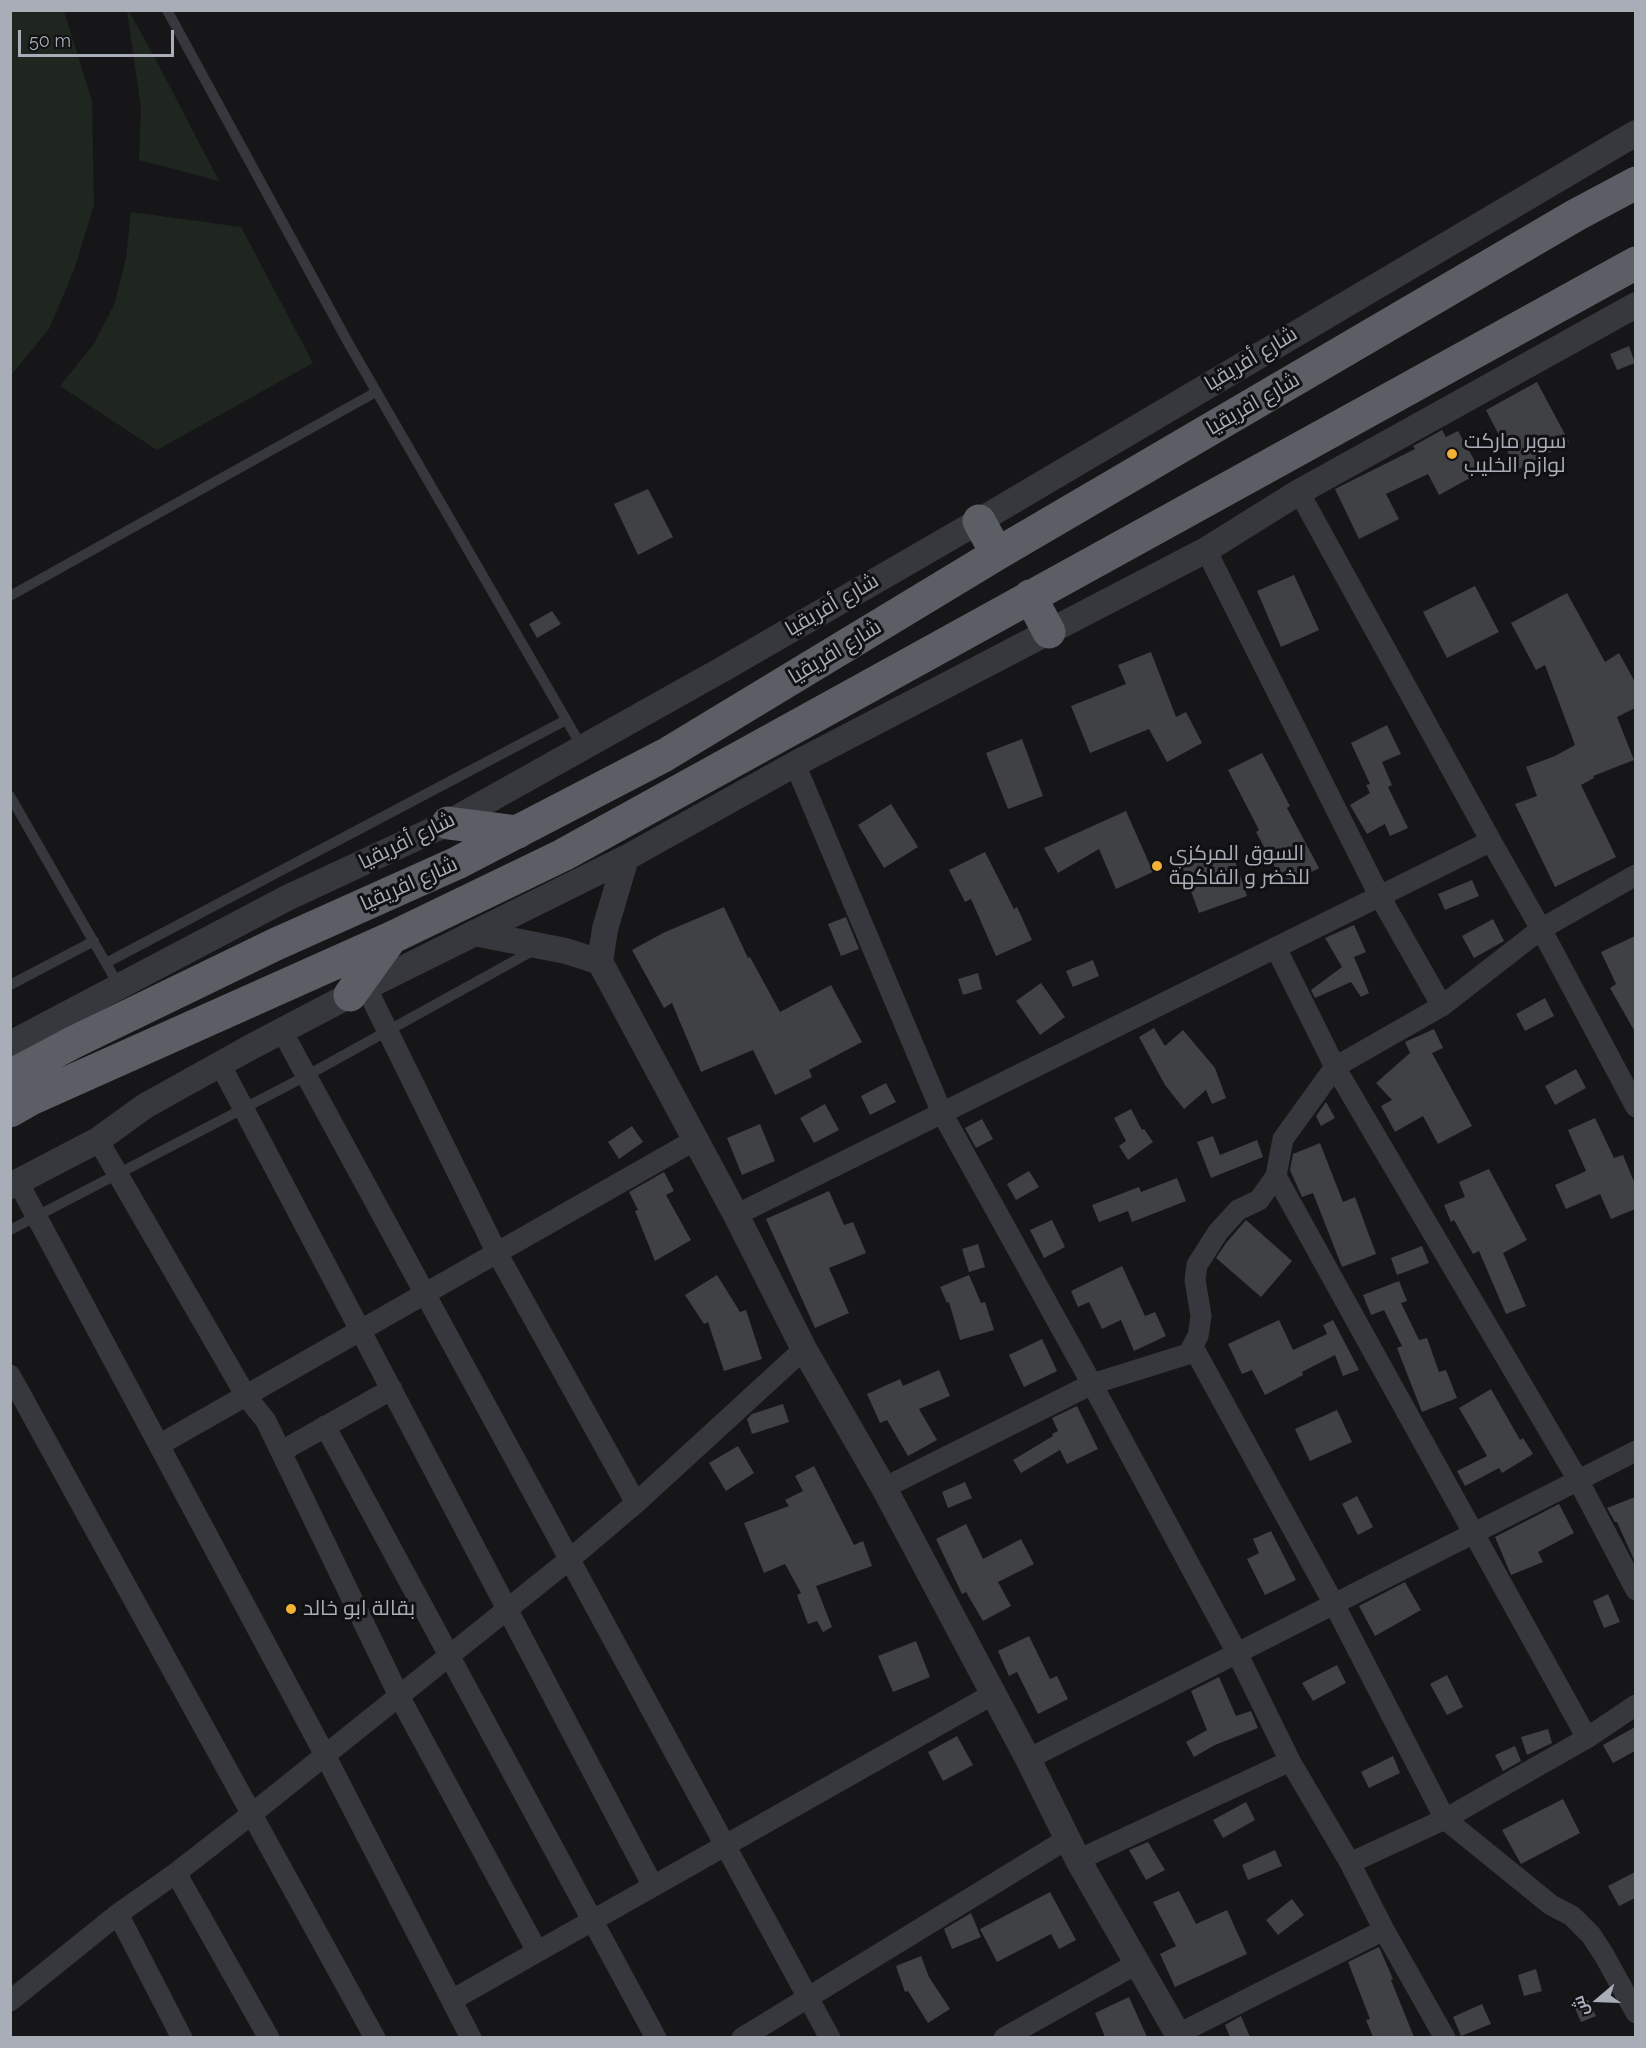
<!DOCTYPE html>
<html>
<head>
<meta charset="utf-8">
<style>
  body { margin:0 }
  #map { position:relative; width:1646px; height:2048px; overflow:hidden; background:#161618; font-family:Raleway,Cairo,sans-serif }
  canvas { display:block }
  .frame { position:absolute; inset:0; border:12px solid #a8adb8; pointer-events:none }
  .north { position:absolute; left:1568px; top:1970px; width:60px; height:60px; -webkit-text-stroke:4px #111113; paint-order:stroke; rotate:251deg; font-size:16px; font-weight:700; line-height:24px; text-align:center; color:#a8adb8 }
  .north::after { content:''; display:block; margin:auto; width:21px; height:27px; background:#a8adb8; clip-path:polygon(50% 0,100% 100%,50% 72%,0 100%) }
  .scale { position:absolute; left:18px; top:30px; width:156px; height:27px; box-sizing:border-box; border:3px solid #a8adb8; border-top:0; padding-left:8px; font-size:18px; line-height:21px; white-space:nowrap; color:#a8adb8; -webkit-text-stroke:4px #111113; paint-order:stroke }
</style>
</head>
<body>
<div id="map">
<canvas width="1646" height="2048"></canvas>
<div class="frame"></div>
<div class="north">ش</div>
<div class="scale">50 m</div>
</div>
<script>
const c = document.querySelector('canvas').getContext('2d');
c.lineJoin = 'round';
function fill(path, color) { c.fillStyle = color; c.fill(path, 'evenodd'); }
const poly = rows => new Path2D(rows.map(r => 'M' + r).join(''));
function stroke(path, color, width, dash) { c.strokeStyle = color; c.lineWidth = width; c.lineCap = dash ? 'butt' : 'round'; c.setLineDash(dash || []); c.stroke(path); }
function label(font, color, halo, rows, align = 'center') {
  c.font = font + ' Raleway,Cairo,sans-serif'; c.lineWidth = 6; c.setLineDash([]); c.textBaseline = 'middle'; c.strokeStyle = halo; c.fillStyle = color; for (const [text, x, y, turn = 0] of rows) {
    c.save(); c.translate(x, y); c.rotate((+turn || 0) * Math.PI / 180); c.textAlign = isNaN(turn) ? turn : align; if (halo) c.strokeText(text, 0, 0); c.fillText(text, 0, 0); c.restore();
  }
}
fill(poly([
  [11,10,64,11,92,101,94,205,74,270,49,329,11,375],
  [127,11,129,11,156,60,219,181,139,160,141,108],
  [131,212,241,227,313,363,157,450,60,386,93,345,114,305,126,258]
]), '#1e261f');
fill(poly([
  [1629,346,1635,363,1617,370,1610,354],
  [1537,382,1569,442,1517,470,1486,410],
  [1442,430,1446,437,1458,431,1481,472,1439,495,1428,474,1386,494,1399,519,1359,539,1335,489,1415,449,1413,446],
  [648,489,673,537,638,555,614,504],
  [1294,575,1319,630,1281,647,1257,591],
  [1475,586,1499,632,1447,658,1423,612],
  [1567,593,1605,662,1619,653,1635,682,1635,708,1617,717,1634,760,1593,776,1594,778,1581,785,1616,857,1555,887,1515,804,1537,796,1526,767,1555,756,1575,745,1545,665,1536,670,1511,623],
  [552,611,561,624,537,638,529,624],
  [1151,652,1176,717,1186,712,1202,743,1167,762,1149,729,1090,753,1071,706,1126,684,1118,665],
  [1387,725,1401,754,1382,762,1392,785,1388,787,1408,828,1390,836,1385,824,1367,834,1350,805,1370,793,1366,785,1370,784,1351,743],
  [1022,739,1043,796,1008,809,986,753],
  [1262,753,1290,806,1287,808,1319,868,1285,886,1256,832,1259,830,1228,770],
  [891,804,918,847,884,868,858,825],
  [1126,811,1153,872,1116,889,1099,849,1058,873,1044,848],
  [1231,849,1247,896,1199,913,1182,867],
  [985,852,1014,909,1017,907,1032,940,996,956,971,899,965,902,949,870],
  [1472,880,1479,896,1445,910,1438,894],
  [724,907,748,958,750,957,780,1012,831,985,862,1042,809,1070,812,1077,775,1095,753,1050,701,1072,672,1003,664,1008,632,950,663,933],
  [846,917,859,949,841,956,828,924],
  [1493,919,1504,941,1474,958,1462,936],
  [1354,925,1366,952,1354,957,1369,993,1361,997,1351,982,1315,998,1311,990,1342,967,1325,938],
  [1635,936,1635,1032,1610,988,1616,984,1601,952],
  [1093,960,1099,976,1073,987,1066,971],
  [978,973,982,989,963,995,958,979],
  [1041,983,1065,1017,1040,1035,1016,1001],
  [1545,998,1554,1016,1525,1031,1516,1014],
  [1154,1028,1165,1046,1183,1030,1215,1068,1226,1098,1212,1104,1206,1090,1184,1109,1165,1085,1139,1037],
  [1434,1029,1443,1048,1432,1053,1472,1126,1438,1144,1423,1116,1395,1132,1381,1106,1392,1100,1376,1083,1410,1053,1405,1042],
  [1576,1069,1586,1088,1555,1105,1545,1086],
  [886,1083,896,1102,870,1115,861,1096],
  [1326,1102,1335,1118,1321,1126,1316,1116],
  [825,1104,839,1130,814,1143,800,1118],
  [1131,1109,1142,1130,1144,1129,1153,1142,1128,1160,1119,1146,1126,1141,1114,1118],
  [1595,1118,1614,1158,1623,1155,1635,1184,1635,1209,1611,1219,1600,1194,1566,1209,1555,1185,1586,1171,1568,1130],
  [982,1119,993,1139,976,1148,965,1128],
  [760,1124,775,1161,742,1175,727,1138],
  [632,1126,643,1142,619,1159,608,1142],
  [1213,1136,1220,1155,1257,1140,1263,1157,1211,1178,1197,1142],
  [1320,1143,1343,1202,1355,1197,1376,1254,1342,1267,1313,1193,1302,1197,1290,1170,1293,1154],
  [1489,1169,1527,1240,1503,1253,1526,1306,1506,1314,1479,1251,1473,1254,1454,1220,1451,1222,1444,1205,1465,1197,1459,1182],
  [1029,1171,1039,1187,1016,1200,1007,1184],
  [664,1172,674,1191,666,1195,691,1240,655,1261,635,1211,638,1210,629,1192],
  [1177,1178,1186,1201,1132,1222,1128,1211,1099,1222,1092,1205,1139,1187,1141,1192],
  [829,1191,844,1225,853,1222,866,1253,829,1268,849,1313,815,1328,766,1219],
  [1052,1220,1065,1247,1044,1258,1030,1230],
  [1246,1220,1292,1261,1261,1297,1216,1258,1226,1243],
  [978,1244,985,1267,969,1272,962,1249],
  [1422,1246,1429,1263,1397,1275,1391,1258],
  [1122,1266,1145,1316,1155,1312,1166,1336,1134,1351,1121,1320,1102,1329,1089,1302,1078,1307,1071,1291],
  [717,1275,740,1312,746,1310,762,1359,724,1371,708,1322,704,1324,685,1295],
  [969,1275,981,1303,985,1302,994,1330,960,1340,949,1302,947,1303,940,1287],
  [1399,1281,1407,1301,1401,1303,1419,1340,1427,1338,1439,1372,1446,1370,1457,1398,1422,1412,1397,1348,1402,1346,1384,1310,1371,1315,1363,1295],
  [1279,1320,1293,1350,1327,1334,1323,1325,1333,1320,1359,1370,1343,1376,1335,1355,1302,1372,1303,1375,1265,1395,1252,1370,1242,1374,1228,1344],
  [1042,1339,1057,1371,1024,1387,1009,1355],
  [939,1370,950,1396,919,1409,937,1440,908,1456,887,1420,880,1423,867,1394,900,1379,903,1386],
  [1491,1389,1520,1440,1523,1438,1533,1454,1502,1473,1499,1468,1465,1486,1457,1471,1487,1456,1459,1408],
  [783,1404,789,1422,752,1434,747,1419,752,1414],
  [1077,1406,1098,1449,1067,1464,1060,1450,1021,1473,1013,1460,1053,1436,1052,1434,1058,1431,1052,1418],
  [1337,1410,1352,1442,1310,1461,1295,1429],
  [738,1446,754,1473,726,1491,709,1463],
  [814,1466,854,1545,863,1541,872,1566,816,1586,832,1627,823,1632,817,1621,808,1624,797,1595,801,1593,785,1564,764,1573,744,1523,789,1506,785,1500,803,1491,795,1476],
  [965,1482,972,1498,948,1508,942,1492],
  [1357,1496,1373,1527,1358,1535,1342,1504],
  [1635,1497,1635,1562,1617,1522,1615,1522,1607,1508],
  [1559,1504,1574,1533,1538,1552,1543,1562,1511,1575,1495,1537],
  [966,1524,983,1559,1021,1539,1034,1564,998,1582,1011,1606,983,1621,966,1592,962,1594,936,1539],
  [1271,1531,1296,1580,1265,1595,1247,1559,1259,1553,1253,1539],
  [1405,1582,1421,1610,1375,1636,1359,1606],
  [1608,1594,1620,1622,1604,1628,1593,1601],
  [1029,1636,1050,1679,1057,1676,1068,1699,1038,1714,1017,1672,1009,1676,998,1651],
  [916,1641,930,1677,893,1692,878,1656],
  [1337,1665,1346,1683,1313,1701,1302,1683],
  [1447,1675,1463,1707,1447,1715,1430,1684],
  [1219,1677,1236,1716,1251,1711,1258,1728,1215,1745,1194,1757,1186,1742,1207,1730,1191,1691],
  [1635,1727,1635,1751,1613,1763,1603,1745],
  [1548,1729,1552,1743,1527,1755,1521,1737],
  [957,1736,973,1765,943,1781,928,1752],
  [1515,1746,1521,1761,1503,1771,1495,1755],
  [1393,1756,1400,1773,1369,1788,1361,1772],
  [1563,1799,1580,1833,1521,1864,1502,1830],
  [1246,1802,1255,1820,1223,1838,1213,1820],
  [1148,1842,1165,1870,1146,1880,1129,1850],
  [1275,1850,1282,1866,1248,1880,1242,1865],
  [1635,1872,1635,1898,1619,1906,1608,1886],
  [1179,1891,1196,1924,1227,1910,1247,1954,1175,1987,1160,1954,1176,1946,1153,1902],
  [1050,1892,1076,1940,1059,1949,1051,1934,997,1962,980,1929],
  [1292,1899,1304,1915,1278,1935,1266,1920],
  [971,1913,981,1937,952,1949,944,1929],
  [1379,1947,1393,1979,1391,1980,1414,2037,1373,2037,1366,2020,1370,2019,1348,1962],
  [921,1956,929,1977,950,2009,928,2023,908,1991,905,1992,896,1966],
  [1536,1969,1542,1991,1524,1996,1518,1975],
  [1129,1997,1147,2037,1105,2037,1095,2013],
  [1588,2000,1596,2016,1581,2022,1574,2006],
  [1482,2004,1491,2024,1461,2036,1453,2017],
  [1241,2016,1250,2037,1230,2037,1225,2025]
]), '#404145');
stroke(poly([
  [167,10,350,346,582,747],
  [10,596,376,392],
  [10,796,119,986],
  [106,963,566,720],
  [10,985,94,941],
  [10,1230,306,1076,534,950]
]), '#37383d', 10);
stroke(poly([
  [1299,492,1491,841,1541,929,1636,1107],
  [1206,550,1379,895,1442,1006],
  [795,764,942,1113,1092,1384,1237,1653,1290,1761,1350,1863,1384,1930,1445,2038],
  [1276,948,1335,1067,1578,1480,1636,1590],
  [366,987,496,1251,636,1503],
  [282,1031,830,2038],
  [220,1064,653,1886],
  [98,1140,246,1396,266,1421,399,1696,537,1951],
  [1276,1176,1587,1738],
  [18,1182,325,1755,471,2038],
  [736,1215,1491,841],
  [1193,1347,1334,1604,1445,1819,1551,1905,1572,1916,1591,1935,1604,1955,1636,2013],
  [10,1375,375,2038],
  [325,1426,656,2038],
  [159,1445,695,1140],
  [282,1451,392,1389],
  [884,1488,1092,1384,1188,1354,1198,1336,1201,1316,1195,1280,1197,1265,1218,1232,1238,1210,1259,1200,1276,1176,1283,1139,1335,1067,1442,1006,1541,929,1636,875],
  [1028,1759,1636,1451],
  [1078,1860,1290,1761],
  [1350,1863,1445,1819,1587,1738,1636,1705],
  [176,1873,269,2038],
  [118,1914,182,2038],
  [452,2000,993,1694],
  [10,2001,118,1914,176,1873,253,1813,570,1559,636,1503,804,1349],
  [1178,2034,1384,1930],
  [742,2038,1067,1839],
  [1004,2038,1138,1963]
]), '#37383d', 21);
stroke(poly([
  [626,858,605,929,600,962,736,1215,804,1349,884,1488,1028,1759,1078,1860,1180,2038],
  [474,933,566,951,600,962],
  [10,1044,287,898,448,823,723,669,979,521,1636,133],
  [10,1186,98,1140,145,1106,251,1047,350,995,626,858,795,764,1206,550,1299,492,1636,305]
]), '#37383d', 26);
stroke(poly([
  [979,521,997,554],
  [1030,596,1049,632],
  [448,823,518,832],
  [350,995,391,938],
  [10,1076,74,1042,274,945,457,863,665,755,997,554,1576,215,1636,183],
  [10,1111,31,1099,391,938,563,855,1636,263]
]), '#5b5e65', 33);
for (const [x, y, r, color] of [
  [1452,454,6,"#f2b134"],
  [1157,866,6,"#f2b134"],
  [291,1609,6,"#f2b134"]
]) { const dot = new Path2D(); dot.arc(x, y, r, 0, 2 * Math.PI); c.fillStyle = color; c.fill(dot); stroke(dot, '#111113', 2); }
label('21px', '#a8adb8', '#111113', [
  ["شارع أفريقيا",1251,359,-31],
  ["شارع افريقيا",1253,404,-30],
  ["شارع أفريقيا",832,605,-30],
  ["شارع افريقيا",835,652,-31],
  ["شارع أفريقيا",407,841,-26],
  ["شارع افريقيا",409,884,-24]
]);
label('21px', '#a8adb8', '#111113', [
  ["سوبر ماركت",1464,442],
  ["لوازم الخليب",1464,466],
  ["السوق المركزي",1169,854],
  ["للخضر و الفاكهة",1169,878],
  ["بقالة ابو خالد",303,1609]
], 'left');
</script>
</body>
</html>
